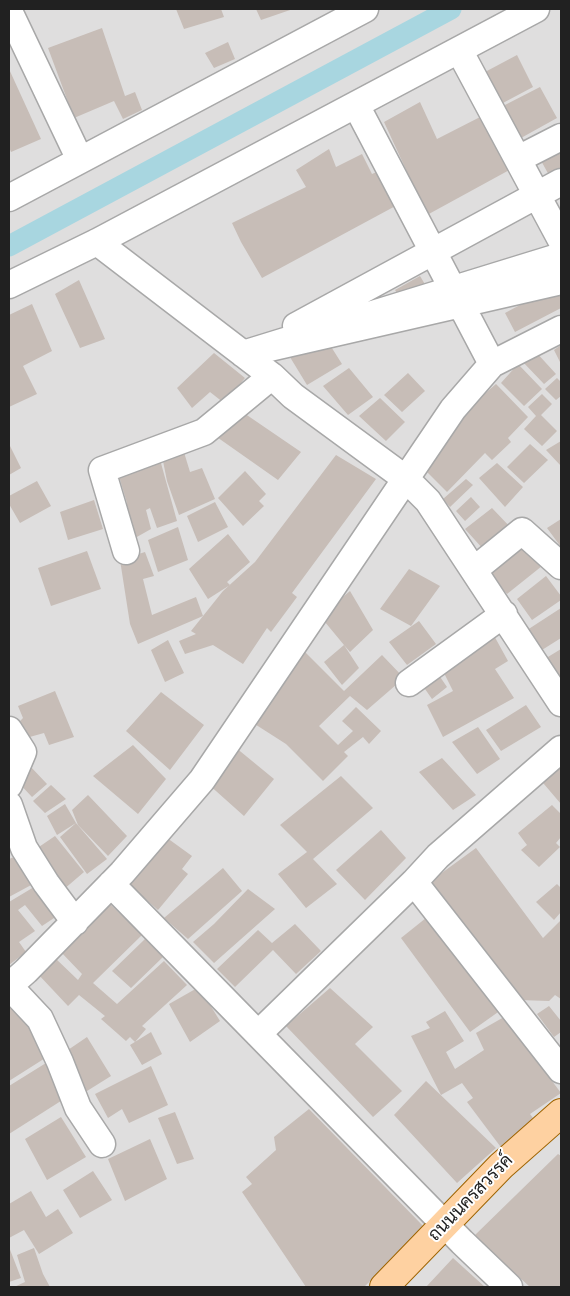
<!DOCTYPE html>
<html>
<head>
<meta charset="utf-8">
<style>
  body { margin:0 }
  #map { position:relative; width:570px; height:1296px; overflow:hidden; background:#f2eee8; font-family:"Archivo Narrow",sans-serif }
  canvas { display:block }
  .frame { position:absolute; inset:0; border:10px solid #212121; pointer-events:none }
</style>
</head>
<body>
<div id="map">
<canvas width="570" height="1296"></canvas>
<div class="frame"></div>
</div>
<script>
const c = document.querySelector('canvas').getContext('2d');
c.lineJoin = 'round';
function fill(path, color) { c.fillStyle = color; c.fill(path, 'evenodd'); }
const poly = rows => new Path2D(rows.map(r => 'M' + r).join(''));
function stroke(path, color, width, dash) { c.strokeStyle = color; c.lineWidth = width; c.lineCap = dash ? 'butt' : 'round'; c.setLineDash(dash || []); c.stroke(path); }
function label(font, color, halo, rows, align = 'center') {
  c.font = font + ' "Archivo Narrow",Sarabun,sans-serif'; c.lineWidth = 4; c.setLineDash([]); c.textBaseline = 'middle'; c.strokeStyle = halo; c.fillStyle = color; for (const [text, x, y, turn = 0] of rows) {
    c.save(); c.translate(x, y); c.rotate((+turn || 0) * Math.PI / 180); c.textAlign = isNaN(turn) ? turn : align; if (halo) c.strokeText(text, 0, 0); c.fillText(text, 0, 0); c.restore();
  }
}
fill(poly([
  [9,9,561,9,561,1287,9,1287]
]), '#dfdede');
stroke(poly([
  [9,246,451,9]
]), '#a8d6e0', 21);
fill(poly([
  [176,9,221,9,224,17,184,29],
  [256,9,293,9,261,20],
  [102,28,125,96,135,92,142,110,123,119,114,101,74,118,48,48],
  [228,42,235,59,214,68,205,53],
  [517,55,533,87,501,104,485,72],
  [9,69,41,139,11,152,9,147],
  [540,87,557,118,521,138,503,106],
  [420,102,437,139,484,115,513,168,427,215,384,122],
  [561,146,561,197,539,157],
  [329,149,336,167,362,154,372,174,381,170,401,203,262,278,241,242,232,223,306,187,296,170],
  [420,276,429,291,406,306,395,290],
  [79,280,105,339,80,348,55,294],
  [561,283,561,308,515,332,505,313],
  [32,304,52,351,23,366,37,394,9,407,9,315],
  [316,323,342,364,307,385,282,344],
  [561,345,561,364,554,350],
  [535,351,556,374,544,384,522,361],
  [214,353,245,378,224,403,210,392,192,408,177,388],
  [518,364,542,389,524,406,501,383],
  [349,368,373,397,348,415,323,386],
  [408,373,425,391,402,412,384,395],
  [557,378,561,382,561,396,556,400,545,389],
  [496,384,528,417,508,438,511,442,492,460,485,453,447,492,423,468,436,446,458,426,475,402],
  [542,394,552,404,541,415,557,431,542,446,524,429,536,416,528,407],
  [380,398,405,422,386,441,359,416],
  [238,409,301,452,278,480,214,435],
  [561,441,561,466,546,450],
  [9,444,21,468,9,475],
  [530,444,548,460,524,483,507,467],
  [183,449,190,472,202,468,215,499,179,515,167,481,162,456],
  [336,455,376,479,292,593,297,597,271,632,267,628,243,664,213,645,185,654,179,641,196,634,191,631,223,591,255,562],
  [159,456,177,521,157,528,150,508,146,510,151,529,128,542,121,506,127,503,118,473],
  [497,463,523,487,505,507,479,478],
  [245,471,266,494,259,501,264,506,243,526,218,498],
  [466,479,473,485,450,507,443,499],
  [37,481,51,506,20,523,9,504,9,496],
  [471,497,480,507,465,521,456,511],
  [94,500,103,529,68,540,60,512],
  [215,502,228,527,198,542,187,516],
  [492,508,512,529,484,550,465,529],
  [561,519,561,547,547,528],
  [178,527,188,560,158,572,148,540],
  [228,534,250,562,227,582,230,585,208,599,189,569],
  [518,540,542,566,507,594,484,568],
  [87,551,101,589,51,606,38,568],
  [145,552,154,576,143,579,152,615,196,597,203,616,138,644,130,624,120,560],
  [409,569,440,586,411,626,380,609],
  [546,576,561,596,561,600,532,620,517,599],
  [350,591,373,630,350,652,344,645,359,668,342,685,324,662,344,645,320,616],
  [561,608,561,638,534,655,521,634],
  [419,621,436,644,407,665,389,642],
  [492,632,508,661,495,669,514,698,443,737,427,705,453,691,439,663],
  [168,640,184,673,165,682,151,650],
  [301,648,344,691,382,655,404,678,367,710,350,696,319,726,338,745,353,731,342,721,356,707,381,731,369,744,363,737,344,752,348,756,323,781,286,744,250,721],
  [561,649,561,686,543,660],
  [434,668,447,687,432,699,418,679],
  [55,691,74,737,49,745,44,733,26,738,17,724,23,718,18,706],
  [161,692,204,725,170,770,126,731],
  [526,705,541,727,501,751,486,730],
  [478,727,500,759,477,774,452,742],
  [133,745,166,779,138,814,93,776],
  [235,747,274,779,244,816,207,783],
  [442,758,476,795,453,810,419,772],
  [561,760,561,804,538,777],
  [29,765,47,784,32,797,16,780],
  [341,776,373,808,313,859,337,884,306,908,278,874,307,852,280,825],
  [51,785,66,799,45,813,33,801],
  [88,795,127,836,108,856,78,825,72,810],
  [65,804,76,823,57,835,47,816],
  [552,805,561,814,561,837,556,843,560,847,539,867,521,850,527,845,518,833],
  [76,823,107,859,87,874,60,837],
  [381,830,406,858,365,900,336,870],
  [163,835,192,856,182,869,188,874,158,910,124,880],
  [55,836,84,872,63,890,33,851],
  [476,848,543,938,561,920,561,999,555,995,549,1001,519,1000,428,883],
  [14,857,33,884,9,897,9,859],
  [223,868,242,891,188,939,164,918],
  [39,884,60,914,42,926,25,905,18,910,35,931,19,942,26,952,9,965,9,902],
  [557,884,561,888,561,912,554,920,536,902],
  [248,889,275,909,214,963,193,942,214,924],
  [110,904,142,935,93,983,117,1004,164,961,187,985,142,1026,146,1029,135,1042,130,1037,126,1041,101,1019,105,1016,79,995,68,1006,37,973,54,957,78,980,82,974,60,951],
  [431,914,501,1010,470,1032,401,938],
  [295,924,321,951,296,974,273,950,235,987,217,969,258,930,272,943],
  [145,939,163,957,131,988,112,971],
  [199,987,220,1021,190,1042,169,1004],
  [330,988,373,1027,355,1044,402,1091,373,1117,286,1026],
  [14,1004,50,1055,9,1081,9,1008],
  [549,1006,561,1021,561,1032,554,1037,537,1014],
  [445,1011,464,1041,446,1052,455,1069,484,1050,476,1033,504,1017,561,1093,530,1114,536,1122,503,1150,467,1102,473,1098,462,1083,441,1095,411,1036,430,1028,426,1022],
  [151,1032,162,1054,142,1065,130,1045],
  [87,1037,111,1076,79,1096,65,1052],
  [46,1063,64,1099,9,1134,9,1086],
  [151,1066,168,1105,129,1123,122,1109,108,1118,95,1094],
  [426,1081,496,1148,457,1183,394,1115],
  [309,1109,425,1228,364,1287,306,1287,242,1192,252,1184,246,1177,276,1150,274,1137],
  [175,1112,194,1159,177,1164,158,1118],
  [61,1117,86,1157,47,1180,25,1139],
  [150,1139,167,1179,125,1201,108,1159],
  [558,1154,561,1156,561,1287,530,1287,474,1236],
  [93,1171,112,1200,80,1218,63,1190],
  [31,1191,46,1217,58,1209,73,1233,39,1254,24,1230,9,1238,9,1204],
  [9,1247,21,1278,9,1282],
  [34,1248,43,1274,50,1287,14,1287,25,1282,17,1255],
  [453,1258,485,1287,426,1287]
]), '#c7bdb7');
const minor = poly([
  [9,11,80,160],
  [459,50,561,240],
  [356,105,492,364],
  [518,159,561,137],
  [9,198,365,9],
  [97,242,272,376,293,396,406,479,428,501,561,703],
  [561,256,243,354,561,281],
  [9,285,97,242,536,9],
  [296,326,561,182],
  [126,551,102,470,204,432,272,376],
  [474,570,522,531,561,566],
  [409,683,504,614],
  [9,730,23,752,9,785],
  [9,805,24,848,46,883,75,922],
  [414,882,561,1070],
  [111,884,462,1242,509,1287],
  [9,986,26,971,122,873,202,780,453,409,492,364,561,329],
  [9,986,40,1019,60,1062,78,1108,102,1144],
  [258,1034,414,882,438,856,561,749]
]);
const major = poly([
  [384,1287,501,1166,561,1113]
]);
stroke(minor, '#a8a8a8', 29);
stroke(major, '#9e6300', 30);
stroke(minor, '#fff', 26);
stroke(major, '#fed1a1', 28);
label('18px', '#212121', '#fff', [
  ["ถนนนครสวรรค์",471,1198,-46]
]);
</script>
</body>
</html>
